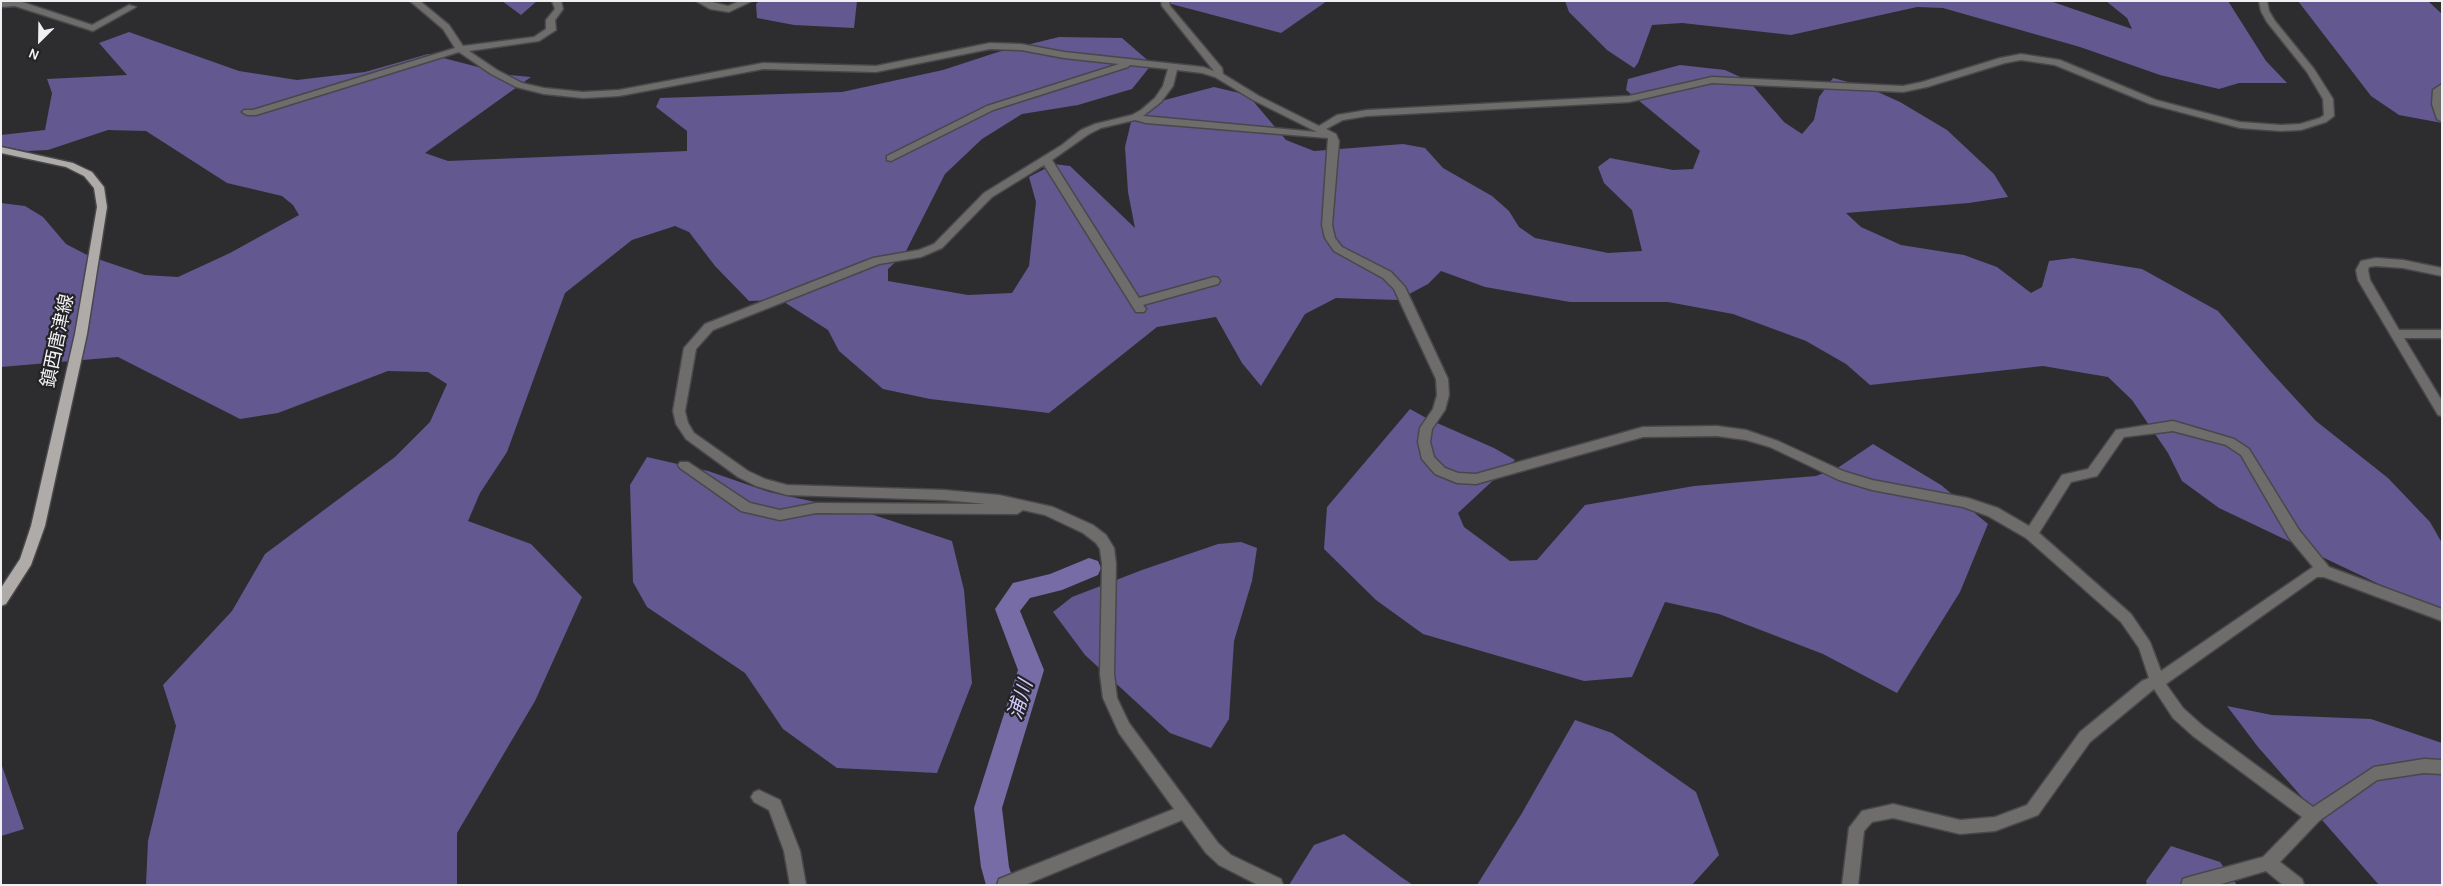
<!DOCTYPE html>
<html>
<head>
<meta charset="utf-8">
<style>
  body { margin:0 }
  #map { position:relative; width:2443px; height:886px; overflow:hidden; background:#2d2d30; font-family:Karla,sans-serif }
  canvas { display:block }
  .frame { position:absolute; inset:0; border:2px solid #f0f0f2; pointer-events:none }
  .north { position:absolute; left:15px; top:15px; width:50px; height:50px; -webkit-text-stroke:4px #232326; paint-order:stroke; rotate:203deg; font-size:14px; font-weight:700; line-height:20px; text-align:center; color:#f0f0f2 }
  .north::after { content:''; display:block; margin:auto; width:18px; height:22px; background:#f0f0f2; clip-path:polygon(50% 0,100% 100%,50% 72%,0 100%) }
</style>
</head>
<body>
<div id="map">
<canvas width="2443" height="886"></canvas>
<div class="frame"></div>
<div class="north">N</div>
</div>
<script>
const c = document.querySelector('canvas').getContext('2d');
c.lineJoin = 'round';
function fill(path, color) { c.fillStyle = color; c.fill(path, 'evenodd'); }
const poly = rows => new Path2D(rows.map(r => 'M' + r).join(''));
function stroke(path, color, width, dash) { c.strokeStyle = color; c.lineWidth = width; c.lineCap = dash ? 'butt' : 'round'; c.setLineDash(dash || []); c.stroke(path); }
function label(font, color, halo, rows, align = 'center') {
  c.font = font + ' Karla,"Noto Sans JP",sans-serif'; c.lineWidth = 4.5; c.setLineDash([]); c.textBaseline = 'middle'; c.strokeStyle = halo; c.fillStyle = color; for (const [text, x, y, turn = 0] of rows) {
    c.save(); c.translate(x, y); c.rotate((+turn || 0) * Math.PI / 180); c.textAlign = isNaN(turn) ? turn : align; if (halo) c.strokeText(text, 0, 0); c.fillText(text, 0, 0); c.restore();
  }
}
fill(poly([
  [502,1,537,1,521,15],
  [759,1,857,1,854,28,794,25,757,18,756,4],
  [1160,1,1327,1,1281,33],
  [1565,1,2050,1,2132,29,2127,18,2106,1,2228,1,2266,61,2287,83,2239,83,2219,89,2160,75,2080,47,1943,8,1917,7,1791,35,1682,23,1652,25,1638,63,1634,68,1607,50,1569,12],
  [2298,1,2428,1,2442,14,2442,123,2399,115,2371,96],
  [129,32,239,71,297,80,365,72,428,54,509,75,531,77,425,153,448,161,687,151,687,131,656,107,660,98,842,92,943,70,998,52,1059,37,1122,38,1152,64,1132,89,1078,105,1022,114,982,139,945,174,905,253,888,269,888,281,968,295,1012,293,1029,266,1036,202,1029,177,1054,164,1070,166,1135,228,1128,192,1125,147,1132,118,1161,101,1214,87,1248,95,1286,140,1314,151,1403,144,1425,148,1443,168,1492,196,1509,211,1519,227,1535,238,1608,253,1642,251,1632,210,1604,183,1598,167,1610,158,1673,170,1693,169,1700,151,1626,90,1628,79,1680,65,1725,70,1749,81,1784,122,1802,134,1814,120,1819,97,1833,78,1867,87,1900,102,1947,130,1994,174,2008,197,1969,203,1846,213,1861,227,1901,245,1964,255,1997,267,2031,293,2042,287,2049,261,2073,258,2142,269,2218,311,2270,371,2316,421,2388,478,2430,522,2442,543,2442,614,2219,508,2182,481,2168,453,2132,400,2108,377,2043,366,1870,385,1846,364,1806,341,1733,314,1668,302,1570,302,1485,287,1441,271,1428,284,1398,300,1336,298,1305,314,1261,386,1242,363,1216,317,1157,327,1049,413,930,399,883,389,839,351,828,330,781,300,749,301,715,266,689,232,675,226,632,240,565,293,507,452,480,493,468,521,531,544,582,597,535,701,457,833,457,885,146,885,148,841,176,726,163,685,232,611,265,554,395,457,430,422,447,384,428,372,388,371,278,413,240,419,118,357,1,367,1,203,25,206,43,217,66,244,89,256,145,275,178,277,230,253,299,215,293,205,282,196,227,183,146,131,108,130,48,150,27,151,1,146,1,135,45,130,52,93,47,79,127,75,99,43],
  [1410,409,1428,419,1494,448,1515,460,1458,513,1464,527,1510,561,1537,560,1585,505,1694,486,1816,476,1839,467,1873,444,1941,485,1988,524,1960,592,1897,693,1823,654,1719,614,1665,602,1632,677,1584,681,1423,634,1376,600,1324,549,1327,507],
  [647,457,708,471,769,492,871,514,952,541,964,590,972,683,937,773,837,768,783,729,745,673,647,607,633,582,630,485],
  [1241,542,1257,548,1252,581,1234,641,1229,719,1211,748,1170,733,1085,655,1053,612,1072,597,1142,570,1218,544],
  [2227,706,2272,715,2371,719,2442,743,2442,885,2379,885,2258,747],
  [1575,720,1612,733,1696,792,1719,855,1692,885,1477,885,1522,813],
  [1,763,24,829,1,836],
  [1344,834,1401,877,1413,885,1289,885,1314,845],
  [2171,846,2220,862,2237,885,2147,885,2146,881]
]), '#63588f');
fill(poly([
  [1089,558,1098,561,1101,568,1098,575,1062,590,1030,598,1020,611,1044,670,1002,808,1009,867,1015,885,986,885,981,867,974,808,1018,670,995,609,1013,583,1050,574,1089,558]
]), '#776ca5');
const minor = poly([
  [1,1,19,1,92,25,129,5,136,7,93,31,15,6,1,7,1,1],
  [410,1,420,1,449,25,463,46,534,37,546,29,546,20,555,9,552,1,561,1,563,9,555,20,556,30,539,41,469,51,497,70,522,83,544,88,583,92,619,90,763,63,876,66,990,43,1021,44,1064,52,1203,67,1214,71,1162,6,1161,1,1169,1,1170,6,1222,68,1223,74,1259,96,1319,126,1337,115,1367,110,1629,96,1712,77,1903,86,1922,82,2000,58,2021,54,2060,60,2156,100,2240,122,2281,125,2300,124,2320,118,2324,115,2323,99,2307,72,2267,22,2261,11,2259,1,2267,1,2269,11,2275,21,2314,69,2333,99,2334,116,2326,122,2301,130,2281,131,2240,128,2150,104,2055,65,2021,60,2005,63,1927,87,1903,92,1712,83,1629,102,1367,116,1343,120,1326,129,1336,134,1339,141,1332,225,1335,238,1342,247,1391,272,1405,287,1448,379,1449,395,1445,410,1432,429,1430,442,1434,457,1445,468,1458,473,1476,474,1643,427,1717,426,1746,430,1778,441,1843,471,1872,480,1968,498,1998,508,2029,526,2062,475,2088,469,2116,430,2173,421,2234,439,2249,449,2299,530,2329,567,2442,609,2442,621,2324,577,2317,577,2166,684,2183,708,2203,726,2313,807,2374,767,2424,759,2442,760,2442,774,2424,773,2377,780,2319,821,2280,862,2302,879,2304,885,2283,885,2266,871,2218,885,2181,885,2183,879,2189,877,2263,857,2302,817,2193,736,2173,718,2154,689,2090,742,2038,815,1995,831,1960,834,1893,818,1872,822,1864,831,1858,885,1842,885,1849,828,1862,811,1893,804,1960,820,1995,817,2027,805,2080,732,2142,681,2149,678,2139,648,2121,622,2026,538,1988,516,1963,507,1872,490,1839,480,1770,447,1746,440,1717,436,1643,437,1476,484,1457,483,1435,474,1422,459,1418,442,1420,428,1433,409,1437,395,1436,379,1394,289,1383,278,1334,251,1325,238,1322,225,1328,138,1146,123,1135,120,1101,128,1089,134,1052,160,1139,298,1214,277,1218,278,1220,281,1218,284,1143,305,1146,309,1144,312,1136,312,1044,165,992,197,942,248,921,257,879,264,713,330,696,349,685,411,688,423,694,433,748,471,765,479,787,485,944,490,999,495,1053,507,1093,525,1106,535,1114,548,1116,564,1114,674,1117,698,1129,723,1218,843,1231,855,1281,879,1283,885,1258,885,1219,865,1206,853,1182,820,1025,885,997,885,999,879,1174,809,1119,733,1103,698,1100,674,1102,564,1100,549,1096,543,1083,533,1045,515,1023,510,1017,514,816,513,780,520,741,511,680,468,678,465,680,462,688,462,750,503,780,510,816,503,986,504,944,500,787,495,756,486,738,477,686,439,676,424,673,411,684,348,705,324,873,258,919,250,934,244,984,193,1062,145,1081,130,1095,124,1132,115,1141,110,1155,98,1163,86,1168,69,1130,65,1128,67,993,110,891,161,887,160,887,156,987,106,1119,64,1064,58,1021,50,990,49,876,72,763,69,619,96,583,98,544,94,516,87,491,74,459,52,256,115,247,115,242,112,244,110,253,110,455,48,443,29,410,1],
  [1177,70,1202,73,1215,77,1253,100,1317,132,1143,116,1161,102,1173,86,1177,70],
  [2173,431,2226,445,2241,455,2289,538,2313,567,2161,671,2150,642,2131,614,2039,533,2071,482,2097,476,2124,437,2173,431],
  [696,1,708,1,728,6,740,1,752,1,729,12,710,9,696,1],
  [2442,84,2442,122,2437,119,2432,104,2433,90,2442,84],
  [2376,258,2403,260,2442,268,2442,276,2403,268,2376,266,2369,267,2368,270,2370,280,2399,330,2442,330,2442,338,2404,338,2442,401,2442,416,2438,415,2358,280,2356,270,2361,261,2376,258],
  [759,790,780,800,800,851,806,885,790,885,784,851,769,810,754,802,751,797,754,792,759,790]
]);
const major = poly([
  [1,147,73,163,92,172,104,187,107,207,87,334,45,526,31,565,6,604,1,606,1,588,20,559,31,526,75,334,97,207,94,188,84,176,66,167,1,153,1,147]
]);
stroke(minor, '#48484b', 3);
stroke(major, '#48484b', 3);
fill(minor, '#6e6d6b');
fill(major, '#aeaba9');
label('19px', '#f0f0f2', '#232326', [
  ["鎮西唐津線",58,341,-78]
]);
label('italic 20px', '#d2c9fc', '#232326', [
  ["浦川",1021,700,-73]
]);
</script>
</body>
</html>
